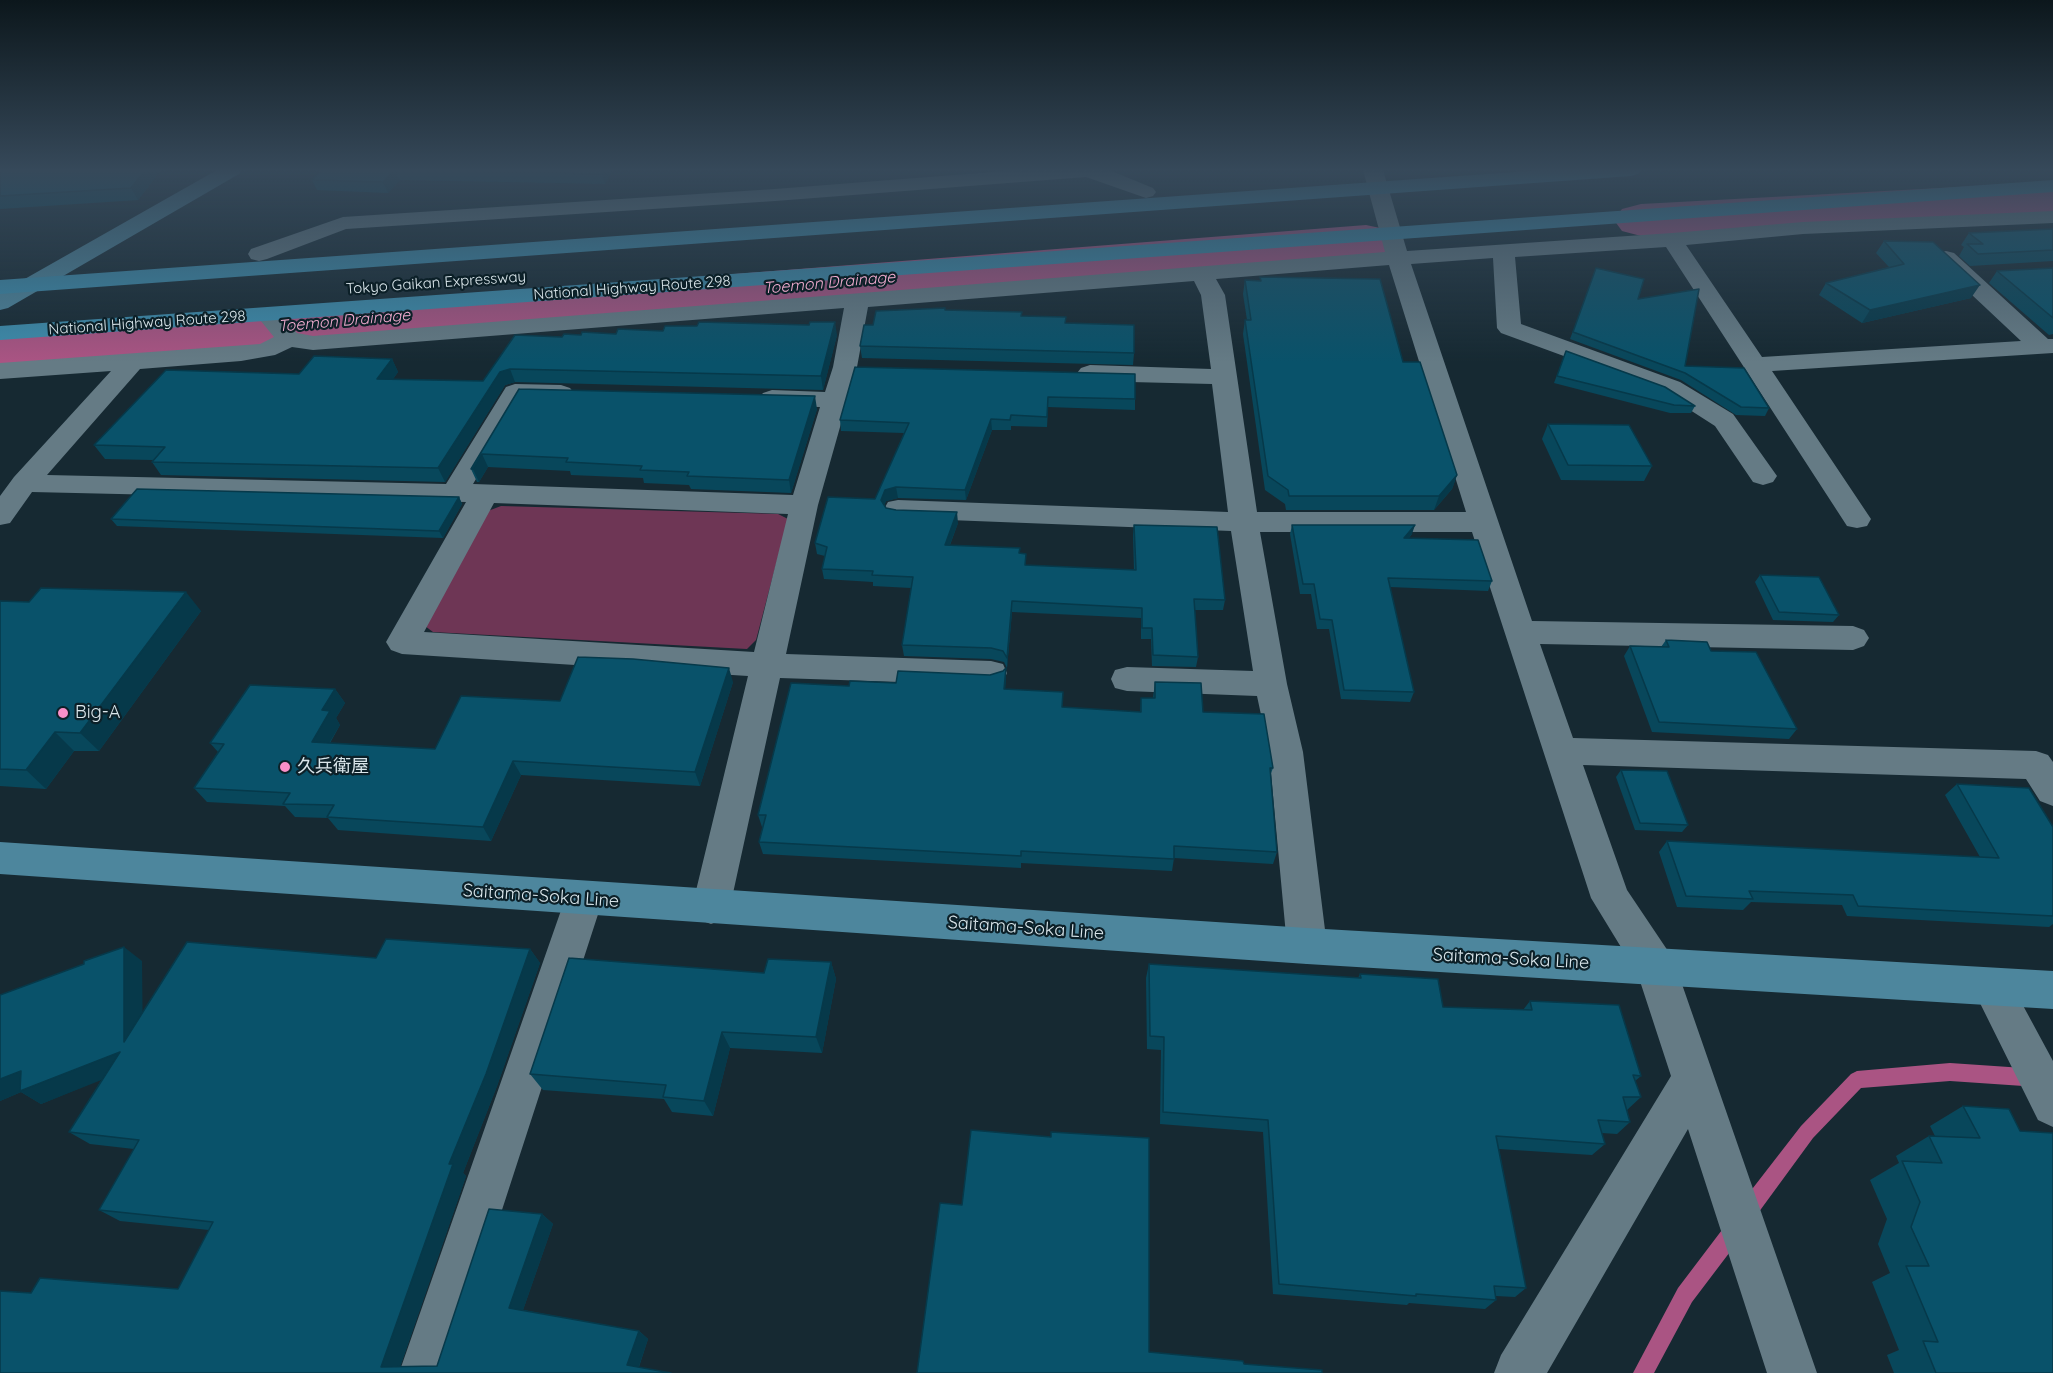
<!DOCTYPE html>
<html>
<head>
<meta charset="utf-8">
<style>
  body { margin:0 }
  canvas { display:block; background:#162932 }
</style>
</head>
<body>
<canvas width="2053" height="1373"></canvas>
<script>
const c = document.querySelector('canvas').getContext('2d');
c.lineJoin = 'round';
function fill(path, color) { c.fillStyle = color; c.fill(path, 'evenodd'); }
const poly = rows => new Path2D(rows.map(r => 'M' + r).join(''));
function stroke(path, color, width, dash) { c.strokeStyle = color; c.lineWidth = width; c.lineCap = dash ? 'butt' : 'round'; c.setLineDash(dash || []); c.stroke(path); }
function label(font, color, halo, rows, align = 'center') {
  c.font = font + ' Quicksand,"Noto Sans JP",sans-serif'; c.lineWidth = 4.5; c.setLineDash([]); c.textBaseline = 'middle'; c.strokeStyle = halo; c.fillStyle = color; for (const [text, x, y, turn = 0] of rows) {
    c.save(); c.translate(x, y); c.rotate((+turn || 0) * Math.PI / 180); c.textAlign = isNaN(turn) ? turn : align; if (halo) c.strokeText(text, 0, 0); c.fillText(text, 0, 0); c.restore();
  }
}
fill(poly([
  [501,506,778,514,788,519,756,640,747,649,433,632,425,626,488,511]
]), '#6e3655');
fill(poly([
  [1950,1063,2053,1070,2053,1088,1950,1081,1861,1088,1813,1138,1753,1220,1746,1222,1739,1220,1737,1213,1739,1206,1801,1126,1851,1074,1857,1071,1950,1063],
  [1735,1219,1742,1222,1745,1229,1742,1236,1692,1302,1654,1373,1633,1373,1678,1288,1728,1222,1735,1219]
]), '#aa5483');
fill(poly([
  [2053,182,2053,212,1641,236,1622,231,1614,220,1622,209,1641,204,2053,182],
  [1366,225,1385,229,1393,241,1385,253,1366,257,0,367,0,331,1366,225]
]), '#aa5483');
fill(poly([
  [1018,170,1109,170,1153,188,1156,192,1153,196,1146,198,1086,177,775,201,346,229,267,259,259,261,251,259,248,254,251,249,343,217,775,189,1018,170],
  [1363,170,1383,170,1407,251,1672,233,1803,222,2053,211,2053,223,1803,234,1686,245,1762,357,2021,341,1938,263,1935,258,1938,253,1946,251,1954,253,2048,339,2053,339,2053,353,1772,371,1871,519,1867,526,1857,528,1847,526,1666,247,1515,257,1521,324,1680,382,1733,414,1777,476,1773,482,1763,485,1753,482,1715,426,1662,392,1501,333,1497,328,1493,258,1411,264,1532,621,1853,626,1864,630,1869,638,1864,646,1853,650,1540,644,1573,738,2036,751,2048,755,2053,762,2053,806,2040,801,2026,779,1583,765,1627,890,1670,954,1676,967,1817,1373,1767,1373,1688,1129,1547,1373,1494,1373,1501,1355,1671,1076,1638,975,1591,898,1472,532,1260,532,1287,684,1303,752,1327,946,1321,959,1307,964,1293,959,1287,946,1269,752,1257,696,1127,691,1115,688,1111,679,1115,670,1127,667,1253,671,1231,531,898,518,888,516,884,509,888,502,898,500,1228,512,1212,384,1090,381,1081,378,1077,373,1081,368,1090,365,1211,369,1201,295,1194,281,868,307,857,367,818,505,786,654,991,661,1003,664,1007,673,1003,682,991,685,780,678,730,907,725,919,711,924,697,919,692,907,748,676,402,654,391,650,386,642,466,502,32,492,10,523,0,525,0,496,14,477,111,371,0,379,0,363,260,344,274,337,256,315,260,310,268,308,276,310,297,333,313,336,1385,252,1363,170],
  [1389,265,1466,512,1257,512,1225,295,1216,279,1389,265],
  [844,308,833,367,825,392,772,390,763,393,759,398,763,403,772,406,820,407,793,495,473,484,523,400,561,401,570,398,574,393,570,388,561,385,515,384,506,387,446,484,47,475,140,369,241,361,275,355,292,347,313,350,844,308],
  [494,503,788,514,754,652,424,632,494,503],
  [584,882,598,887,603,899,449,1373,399,1373,565,899,570,887,584,882],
  [1992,968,2006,974,2053,1061,2053,1127,2038,1120,1972,987,1978,974,1992,968]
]), '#657b85');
fill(poly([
  [217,170,242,170,239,174,8,308,0,310,0,293,217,170],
  [0,842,1307,928,2053,971,2053,1009,1307,964,0,874,0,842]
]), '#4d869d');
fill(poly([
  [1543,170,1641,170,1638,174,1631,176,0,294,0,280,1543,170],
  [2053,180,2053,192,0,340,0,326,2053,180]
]), '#3d8dad');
fill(poly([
  [0,170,161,170,138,200,0,209],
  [322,170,612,170,605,184,400,180,388,193,317,190,312,180],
  [2053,229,2053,261,1970,266,1959,256,1964,247,1961,245,1969,233],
  [1884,241,1971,298,1862,323,1819,295,1826,283,1889,267,1876,253],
  [1596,268,1638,299,1685,366,1769,408,1765,416,1736,415,1681,380,1570,339],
  [2053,268,2053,334,2049,335,1989,283,1997,271],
  [1260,277,1403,362,1457,475,1452,489,1434,510,1286,510,1285,504,1265,490,1243,334,1245,320,1247,320,1243,294,1245,280,1260,281],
  [946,310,1022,316,1065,323,1134,353,1133,365,862,358,860,346,873,325],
  [663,331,837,335,823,390,515,382,505,385,445,482,161,475,152,462,153,460,105,459,94,445,299,374,392,359,398,372,393,379,483,381,562,337,581,335],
  [1566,351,1695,406,1691,413,1670,413,1554,383],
  [855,367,1135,399,1135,410,1048,407,1047,427,1011,426,1011,430,992,430,966,500,898,498,886,501,884,505,886,508,958,523,950,545,1020,548,1020,553,1026,565,1134,570,1133,535,1134,525,1225,600,1223,610,1195,610,1198,657,1196,667,1152,666,1151,639,1141,639,1141,618,1012,612,1007,668,1004,662,991,659,904,656,902,645,911,588,873,586,873,582,824,579,822,569,825,556,817,554,815,543,875,499,904,433,841,431,840,420],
  [519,389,817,409,791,493,691,489,689,485,644,483,643,478,571,475,570,471,488,467,479,482,477,482,471,469],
  [1548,424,1652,466,1644,481,1561,480,1542,439],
  [459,497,462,504,443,538,117,526,111,519],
  [1292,525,1412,534,1409,538,1492,581,1488,591,1390,587,1414,692,1410,702,1341,699,1329,629,1317,629,1311,594,1300,594,1290,534],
  [1760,575,1839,615,1833,622,1773,620,1755,582],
  [0,601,201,611,99,751,74,751,46,789,0,786],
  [1666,640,1711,651,1797,729,1789,739,1652,732,1624,656,1630,646,1661,647],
  [1006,668,1005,689,1062,707,1140,712,1141,698,1153,698,1155,682,1203,712,1273,768,1270,776,1277,852,1273,864,1174,858,1172,871,1021,863,1021,868,763,854,759,842,763,827,762,827,758,815,849,686,896,683,990,675,1003,671],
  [733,682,700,786,521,775,491,841,338,830,328,818,295,817,285,806,207,802,194,788,218,752,210,743,335,689,345,703,336,718,340,725,330,743,435,749,560,701],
  [1621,770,1688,825,1682,832,1635,830,1616,777],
  [1957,784,2053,827,2053,924,2049,927,1847,916,1842,905,1751,902,1743,910,1677,907,1659,852,1667,841,1980,857,1945,795],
  [530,949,540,963,497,1086,463,1173,466,1176,400,1367,437,1366,542,1214,553,1224,523,1310,639,1331,648,1339,639,1367,0,1373,31,1293,178,1289,209,1230,120,1221,99,1210,134,1149,90,1144,69,1132,102,1079,41,1104,21,1092,0,1101,0,995,142,961,142,1013,376,958],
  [831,962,836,979,822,1053,730,1048,713,1116,672,1112,664,1099,543,1090,530,1074,764,973],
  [1149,964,1358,978,1360,974,1443,1007,1523,1010,1530,1001,1641,1076,1635,1081,1641,1097,1627,1110,1630,1122,1617,1134,1602,1133,1605,1144,1592,1155,1499,1149,1526,1288,1515,1297,1496,1296,1496,1300,1485,1309,1409,1303,1407,1305,1273,1294,1263,1132,1160,1124,1161,1050,1147,1049,1146,978],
  [1963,1106,2009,1109,2053,1373,1894,1373,1887,1355,1899,1350,1872,1282,1890,1273,1878,1244,1887,1219,1870,1180,1899,1163,1896,1156,1929,1136,1935,1136,1930,1126]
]), '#08475b');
fill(poly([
  [145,170,161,170,138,200,131,188],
  [395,170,400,180,388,193,383,182],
  [604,170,612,170,605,184,602,174],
  [1980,285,1971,298,1862,323,1870,310],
  [835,322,837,335,823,390,821,376],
  [392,359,398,372,384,392,377,379],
  [510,369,515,382,505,385,445,482,438,468,500,372],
  [815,396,817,409,791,493,789,480],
  [991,419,992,430,966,500,965,490],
  [482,454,488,467,479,482,473,469],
  [1457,475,1452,489,1434,510,1439,496],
  [896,487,898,498,886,501,882,510,881,500,885,490],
  [459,497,462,504,443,538,439,531],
  [957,512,958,523,946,555,945,545],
  [1415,525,1412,534,1401,547,1404,538],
  [186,592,201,611,99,751,80,733],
  [1012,601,1012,612,1007,668,1007,658],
  [729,668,733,682,700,786,695,772],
  [1006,668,1006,681,1004,701,1004,689],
  [335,689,345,703,336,718,340,725,322,755,312,742,322,710],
  [55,732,74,751,46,789,26,770],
  [513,761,521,775,491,841,483,827],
  [124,947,142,961,143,1055,124,1042],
  [530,949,540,963,497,1086,463,1173,466,1176,398,1373,381,1367,449,1164],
  [831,962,836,979,822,1053,816,1037],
  [722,1032,730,1048,713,1116,704,1101],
  [120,1052,139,1065,41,1104,21,1092,0,1101,0,1079,21,1071],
  [542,1214,553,1224,521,1316,509,1308],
  [639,1331,648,1339,637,1372,627,1365]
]), '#06394a');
const building = poly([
  [0,170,145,170,131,188,0,196,0,170],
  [322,170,395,170,383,182,312,180,322,170],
  [418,170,604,170,602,174,418,170],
  [2053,229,2053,250,1978,254,1967,244,1983,244,1969,233,2053,229],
  [1884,241,1933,242,1980,285,1870,310,1826,283,1904,264,1884,241],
  [1596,268,1644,279,1638,299,1699,289,1685,366,1744,368,1769,408,1741,407,1685,373,1573,332,1596,268],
  [2053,268,2053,318,1997,271,2053,268],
  [1260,277,1380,279,1403,362,1420,362,1457,475,1439,496,1289,496,1288,490,1268,476,1245,320,1251,320,1245,280,1261,281,1260,277],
  [945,308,945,310,1022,312,1021,316,1066,317,1065,323,1134,325,1134,353,860,346,864,325,873,325,876,311,945,308],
  [699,322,809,325,810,322,835,322,821,376,510,369,500,372,438,468,152,462,165,447,94,445,166,370,299,374,314,356,392,359,377,379,483,381,515,335,562,337,564,334,581,335,582,332,616,334,618,329,663,331,665,326,697,326,699,322],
  [1566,351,1665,387,1695,406,1674,405,1557,376,1566,351],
  [855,367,1135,374,1135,399,1048,397,1047,417,1011,415,1010,420,991,419,965,490,896,487,885,490,881,500,886,508,896,510,957,512,945,545,1020,548,1019,553,1026,554,1025,565,1136,570,1134,525,1217,527,1225,600,1194,599,1198,657,1153,655,1152,628,1142,628,1142,608,1012,601,1007,658,1003,651,991,648,902,645,913,577,872,575,873,571,822,569,827,547,815,543,828,497,875,499,909,423,840,420,855,367],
  [519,389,815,396,789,480,687,476,689,472,640,470,642,466,566,462,568,458,482,454,473,469,471,469,519,389],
  [1548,424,1629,425,1652,466,1568,465,1548,424],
  [137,489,459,497,439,531,111,519,137,489],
  [1292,525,1415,525,1404,538,1478,540,1492,581,1388,578,1414,692,1344,690,1332,620,1320,619,1314,584,1303,584,1292,525],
  [1760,575,1819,577,1839,615,1779,612,1760,575],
  [41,588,186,592,80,733,55,732,26,770,0,769,0,601,29,602,41,588],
  [1666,640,1707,642,1711,651,1756,652,1797,729,1659,722,1630,646,1669,647,1666,640],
  [578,657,633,659,729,668,695,772,513,761,483,827,327,817,334,805,283,804,290,793,194,788,224,744,210,743,250,685,335,689,322,710,330,711,312,742,435,749,461,696,560,701,578,657],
  [1006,668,1004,689,1063,692,1062,707,1141,712,1141,698,1155,698,1155,682,1201,683,1203,712,1264,714,1273,768,1270,768,1277,852,1174,846,1174,859,1021,851,1021,856,759,842,766,815,758,815,791,683,849,686,850,681,896,683,898,671,990,675,1003,671,1006,668],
  [1621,770,1667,771,1688,825,1640,823,1621,770],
  [1957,784,2029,788,2053,827,2053,916,1858,906,1853,895,1749,891,1753,899,1686,896,1667,841,1999,858,1957,784],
  [386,939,530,949,486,1074,449,1164,453,1164,381,1367,437,1366,489,1209,542,1214,509,1308,639,1331,627,1365,671,1373,0,1373,0,1291,31,1293,40,1278,178,1289,213,1222,99,1210,139,1140,69,1132,120,1052,20,1091,21,1071,0,1079,0,995,84,964,84,961,124,947,124,1042,187,942,376,958,386,939],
  [569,958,764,973,768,959,831,962,816,1037,722,1032,704,1101,663,1097,666,1085,530,1074,569,958],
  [1149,964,1361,978,1360,974,1438,979,1443,1007,1532,1010,1530,1001,1619,1005,1641,1076,1633,1075,1641,1097,1623,1097,1630,1122,1598,1120,1605,1144,1496,1136,1526,1288,1494,1286,1496,1300,1416,1294,1416,1296,1279,1284,1268,1120,1163,1112,1164,1037,1150,1036,1149,964],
  [1963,1106,2009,1109,2020,1131,2053,1133,2053,1373,1936,1373,1923,1341,1938,1342,1906,1266,1929,1266,1911,1227,1920,1202,1902,1161,1942,1163,1929,1136,1980,1138,1963,1106],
  [971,1130,1051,1137,1051,1132,1149,1138,1149,1352,1243,1361,1244,1364,1322,1370,1322,1373,917,1373,940,1203,962,1205,971,1130]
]);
fill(building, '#09526a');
stroke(building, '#06394a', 1.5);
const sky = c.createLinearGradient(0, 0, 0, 362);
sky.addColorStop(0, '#0c171c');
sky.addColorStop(0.47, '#36495a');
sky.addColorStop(1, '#36495a00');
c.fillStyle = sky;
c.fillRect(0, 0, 2053, 362);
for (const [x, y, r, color] of [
  [63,713,6,"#fa8fc8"],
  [285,767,6,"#fa8fc8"]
]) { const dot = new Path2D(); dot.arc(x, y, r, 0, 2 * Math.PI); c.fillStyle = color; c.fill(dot); stroke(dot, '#0c2028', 2); }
label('15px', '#dae6eb', '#0c2028', [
  ["Tokyo Gaikan Expressway",436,283,-4],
  ["National Highway Route 298",632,288,-4],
  ["National Highway Route 298",147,323,-4]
]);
label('italic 16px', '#f6afd3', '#0c2028', [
  ["Toemon Drainage",829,283,-5],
  ["Toemon Drainage",344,321,-5]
]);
label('18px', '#dae6eb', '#0c2028', [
  ["Big-A",75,713],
  ["久兵衛屋",297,767]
], 'left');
label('18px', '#dae6eb', '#0c2028', [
  ["Saitama-Soka Line",541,896,4],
  ["Saitama-Soka Line",1026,928,4],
  ["Saitama-Soka Line",1511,959,3]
]);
</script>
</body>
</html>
